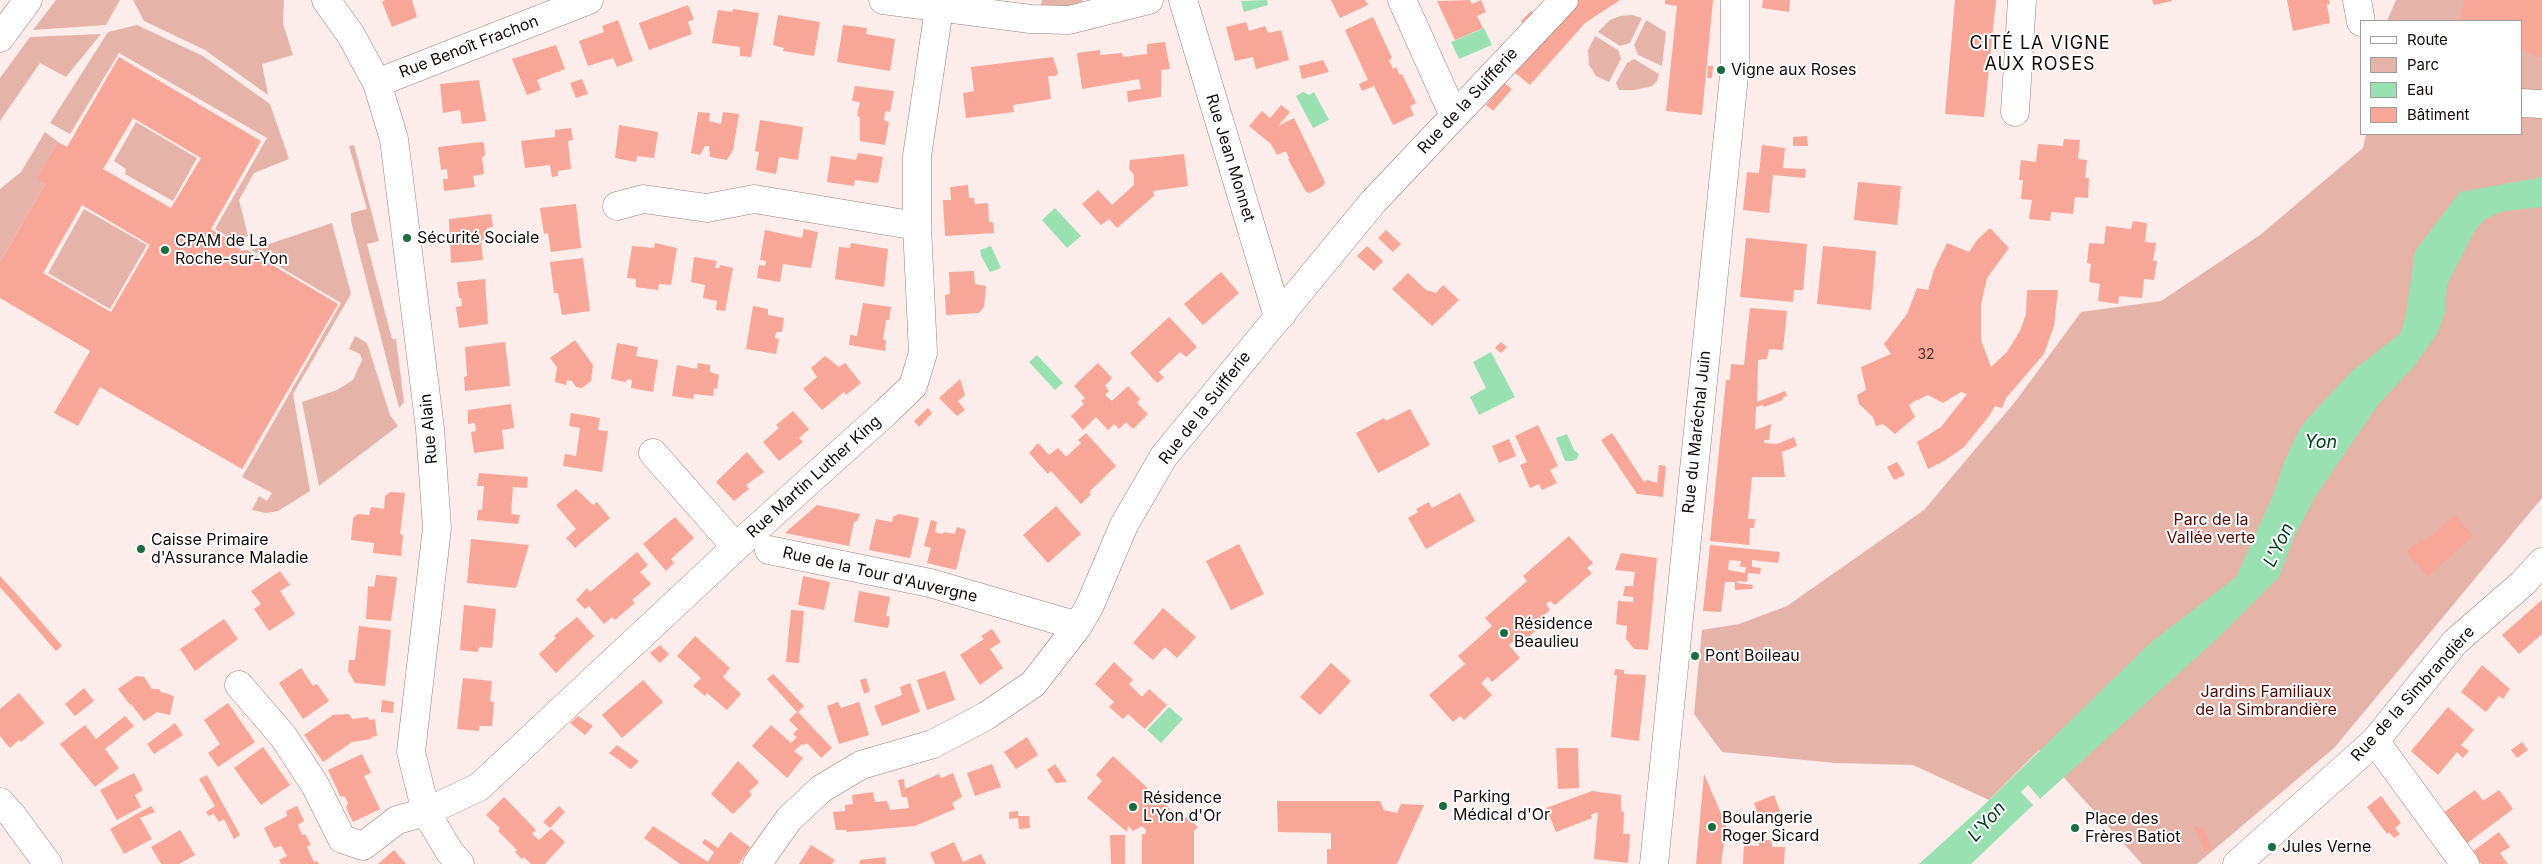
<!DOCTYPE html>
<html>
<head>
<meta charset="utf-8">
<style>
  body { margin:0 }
  #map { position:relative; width:2542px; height:864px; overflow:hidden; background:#fcedea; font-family:Inter,sans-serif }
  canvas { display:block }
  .legend { position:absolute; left:2360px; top:20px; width:162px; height:115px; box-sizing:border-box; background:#fff; border:1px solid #a19d9d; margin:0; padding:6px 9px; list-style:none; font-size:15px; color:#130b0a }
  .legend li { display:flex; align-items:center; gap:10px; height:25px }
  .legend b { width:25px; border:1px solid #a19d9d }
</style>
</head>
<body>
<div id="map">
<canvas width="2542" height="864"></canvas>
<ul class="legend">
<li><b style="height:6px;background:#fff"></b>Route</li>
<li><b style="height:14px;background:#e6b3a9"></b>Parc</li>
<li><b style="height:14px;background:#99e1b1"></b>Eau</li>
<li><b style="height:14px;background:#f7a697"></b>Bâtiment</li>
</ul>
</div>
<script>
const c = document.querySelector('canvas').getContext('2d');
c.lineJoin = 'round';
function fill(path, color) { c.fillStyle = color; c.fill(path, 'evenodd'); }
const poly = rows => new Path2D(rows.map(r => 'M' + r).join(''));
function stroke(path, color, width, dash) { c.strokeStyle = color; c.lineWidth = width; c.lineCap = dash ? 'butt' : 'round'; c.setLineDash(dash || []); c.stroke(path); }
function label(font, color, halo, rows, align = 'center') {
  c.font = font + ' Inter,sans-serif'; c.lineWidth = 4; c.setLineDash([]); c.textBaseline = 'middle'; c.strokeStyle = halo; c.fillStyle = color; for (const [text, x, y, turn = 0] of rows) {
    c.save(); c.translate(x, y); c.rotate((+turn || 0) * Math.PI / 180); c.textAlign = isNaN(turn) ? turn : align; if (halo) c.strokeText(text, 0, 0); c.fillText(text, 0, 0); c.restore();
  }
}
fill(poly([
  [56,0,120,0,106,25,33,30],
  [133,0,284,0,283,24,293,55,262,64,268,95,205,50,144,21],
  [1042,0,1082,0,1084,5,1040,8],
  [2396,0,2542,0,2542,498,2334,748,2197,864,2142,864,2039,750,1989,800,1913,765,1835,763,1722,752,1694,714,1702,630,1739,624,1787,606,1924,510,2015,402,2081,312,2161,301,2260,235,2363,148,2366,134,2521,134,2521,21,2387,21],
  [1632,15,1642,18,1630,43,1620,46,1598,32,1610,20,1620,16],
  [1646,20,1666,32,1662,66,1638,55,1634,45],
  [137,25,203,56,270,104,289,159,254,173,239,200,248,236,232,239,215,229,267,138,119,53,70,134,50,123,108,32],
  [101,34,66,77,40,63,0,121,0,78,30,37],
  [1595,36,1618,50,1621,59,1609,82,1596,76,1589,65,1588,50],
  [1634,59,1659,74,1657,81,1652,86,1635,90,1619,90,1616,83,1627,63],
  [136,122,197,158,173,201,125,174,126,169,114,161],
  [45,132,58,142,37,178,45,184,0,262,0,189,21,172],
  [354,145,379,241,367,244,392,339,396,339,404,402,399,408,351,221,351,213,367,209,349,146],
  [84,209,147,245,110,309,48,273],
  [332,223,351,294,293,394,310,491,278,511,266,513,252,510,259,496,267,501,272,493,242,477,341,303,251,250],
  [355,336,367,343,390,415,398,426,319,486,302,402,337,390,353,380,362,360,360,354,349,349]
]), '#e6b3a9');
fill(poly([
  [1267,0,1268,5,1244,12,1241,1],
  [1484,28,1492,45,1459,59,1451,42],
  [1303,92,1309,95,1314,92,1329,120,1313,128,1296,96],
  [2542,177,2542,207,2505,211,2494,215,2484,220,2474,232,2447,285,2445,313,2437,334,2415,365,2378,405,2315,497,2294,537,2279,577,2219,637,2040,799,2028,785,2021,792,2033,805,1971,864,1919,864,1983,806,2150,643,2236,577,2273,495,2284,462,2298,432,2307,419,2352,371,2401,333,2406,314,2415,251,2460,192],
  [1055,208,1081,236,1067,248,1042,220],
  [991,246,1001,268,990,272,981,256,980,250],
  [1491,352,1515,397,1479,415,1470,397,1486,388,1473,362],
  [1037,355,1063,383,1055,390,1029,362],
  [1567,434,1574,450,1579,454,1577,459,1572,461,1565,461,1556,438],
  [1169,707,1183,719,1161,743,1147,730]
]), '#99e1b1');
fill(poly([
  [385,0,412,0,417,17,392,27,382,2],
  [1331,0,1365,0,1368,5,1340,18],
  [1470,0,1472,4,1481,0,1486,12,1477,16,1483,28,1455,40,1437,1],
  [1575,0,1620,0,1585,23,1530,85,1514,72],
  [1665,0,1713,0,1702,115,1666,111,1677,6,1665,4],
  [1763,0,1790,0,1789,12,1762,8],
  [1955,0,1996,0,1984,117,1945,114],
  [2152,0,2172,0,2172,1,2154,5],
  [2287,0,2329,0,2330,4,2327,4,2330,23,2293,31],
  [2464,0,2542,0,2542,58,2521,50,2521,21,2460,21],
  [688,5,694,19,688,22,692,34,649,50,639,23],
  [733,9,759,13,751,57,740,56,740,47,712,43,718,10,732,12],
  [1531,11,1537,17,1526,27,1521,21],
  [778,15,820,22,814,56,783,51,784,48,773,45],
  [1373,17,1392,58,1389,60,1393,69,1396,67,1400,75,1402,74,1416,103,1410,106,1414,115,1393,125,1374,86,1362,91,1359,84,1368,80,1345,30],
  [618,20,633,61,617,67,613,58,588,66,579,41,604,32,602,26],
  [1246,22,1249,31,1265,26,1268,33,1281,30,1289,60,1256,69,1253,57,1235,61,1226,27],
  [843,25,867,28,866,34,895,39,890,71,837,62],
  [1165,42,1170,69,1161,70,1161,97,1128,102,1127,91,1141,89,1139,79,1082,89,1077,53,1100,50,1100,55,1122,53,1123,57,1147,54,1147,44],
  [556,45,565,69,537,80,541,90,527,95,512,59],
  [119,57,261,141,211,229,231,241,237,240,240,251,247,250,338,304,242,469,100,387,78,426,54,413,90,351,0,298,0,262,45,184,36,179,58,142,67,147],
  [133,118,201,158,171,208,103,169],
  [82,205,150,245,111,312,43,273],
  [1053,57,1058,73,1056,76,1048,76,1051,99,1013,105,1014,112,966,118,963,93,974,91,971,67],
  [1323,60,1329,72,1302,79,1299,66],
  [1708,66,1713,66,1712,78,1707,78],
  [582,79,588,94,576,98,570,83],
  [479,80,486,121,462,124,460,110,443,113,440,84],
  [1504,83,1512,89,1493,111,1486,105],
  [855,86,894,91,890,112,885,111,884,120,889,122,885,145,860,141,860,117,857,116,860,102,852,101],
  [1281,105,1290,112,1278,126,1294,118,1325,182,1323,186,1310,193,1306,192,1288,159,1289,158,1286,151,1277,155,1271,144,1249,126,1262,111,1270,118],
  [698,112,710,113,709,121,721,124,723,112,739,114,733,150,727,160,710,157,709,146,705,146,700,155,691,153],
  [760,120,803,127,798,160,779,157,776,174,756,170,759,152,755,151],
  [619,125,658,132,654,158,637,156,636,162,615,158],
  [571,128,573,140,568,141,571,169,558,171,558,176,552,177,550,165,525,168,521,141,555,137,555,130],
  [1807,136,1808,146,1793,146,1793,137],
  [2064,139,2080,140,2078,159,2087,160,2085,178,2089,178,2088,198,2075,197,2073,214,2051,212,2050,221,2029,219,2032,200,2021,199,2023,180,2019,180,2021,160,2036,162,2038,144,2063,146],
  [481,142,484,143,485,156,482,157,484,174,473,176,475,187,444,191,443,179,448,179,447,169,441,170,438,147],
  [1762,145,1785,148,1783,168,1806,169,1805,178,1773,175,1769,213,1743,210,1747,172,1759,173],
  [858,153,883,157,878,183,855,180,854,186,827,182,831,156,856,160],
  [1184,154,1188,186,1153,191,1154,196,1117,228,1109,219,1101,225,1082,204,1098,190,1112,205,1134,185,1134,175,1129,169,1130,160],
  [1858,182,1901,186,1897,225,1854,220],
  [968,185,969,198,974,198,975,204,988,203,989,222,993,222,994,233,945,236,943,200,951,200,950,187],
  [576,204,581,248,551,252,548,233,544,234,540,208],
  [491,214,493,227,487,228,488,239,481,241,483,260,451,263,449,219],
  [2133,221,2147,223,2145,242,2156,243,2153,261,2157,261,2154,280,2144,279,2142,298,2119,296,2118,304,2098,301,2100,284,2089,282,2091,264,2087,263,2089,243,2104,244,2106,226,2131,229],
  [1990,228,2009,248,1987,278,1981,304,1981,340,1991,367,2007,352,2020,331,2026,314,2027,290,2058,290,2054,326,2044,354,2006,398,2002,408,1995,406,1989,416,1964,447,1944,461,1928,469,1917,442,1941,427,1967,394,1961,392,1943,403,1928,395,1915,401,1909,405,1915,417,1895,434,1883,424,1876,426,1873,417,1859,404,1857,395,1866,390,1861,367,1891,354,1884,344,1907,314,1917,288,1928,290,1934,270,1947,243,1969,252,1977,240],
  [804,229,818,232,811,268,783,264,780,282,757,278,759,265,765,266,766,261,760,260,765,230,802,238],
  [1386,230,1401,244,1393,252,1378,238],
  [1746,238,1807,244,1803,290,1794,290,1793,302,1740,297],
  [655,243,677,248,671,285,659,284,658,290,636,287,636,279,627,278,632,246,654,248],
  [851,243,888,249,884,287,835,279,839,247,850,248],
  [1367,246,1383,261,1374,271,1357,256],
  [1823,246,1876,251,1871,310,1817,304],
  [694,257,717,261,715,268,719,268,720,265,733,268,725,311,716,310,717,301,703,298,705,285,691,282],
  [583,258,590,311,562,315,558,293,554,293,550,262],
  [974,271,975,284,986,286,984,307,979,313,946,315,945,295,950,294,949,272],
  [1221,272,1239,293,1203,325,1184,304],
  [1408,273,1426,290,1436,293,1443,285,1459,300,1432,326,1392,289],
  [485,279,488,324,459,328,456,307,462,306,461,298,459,298,457,282],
  [863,303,891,307,889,320,886,320,883,340,886,340,885,351,849,345,850,335,857,336],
  [753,306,768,309,768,315,784,318,782,332,776,332,775,338,779,339,776,354,746,349],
  [1750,308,1787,311,1783,350,1769,349,1767,359,1758,360,1757,402,1785,391,1787,396,1782,398,1783,400,1764,407,1763,405,1756,407,1755,430,1771,424,1769,440,1764,440,1764,443,1777,444,1794,437,1797,446,1782,452,1785,477,1752,477,1748,519,1755,519,1754,528,1750,528,1749,545,1710,541,1726,380,1730,380,1731,364,1744,365],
  [1169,317,1197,347,1186,357,1180,352,1159,372,1164,378,1157,383,1130,353],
  [575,340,593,365,591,381,582,388,576,387,572,381,567,380,566,385,555,382,557,367,550,358],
  [505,342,510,386,465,391,464,377,467,376,465,347],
  [1501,342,1507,347,1501,353,1495,348],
  [617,343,638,347,636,356,658,360,653,392,631,388,632,380,627,379,626,382,611,379],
  [825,356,839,367,845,363,861,383,846,395,844,392,822,410,803,389,817,377,811,368],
  [698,363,710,365,710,372,719,375,717,389,714,388,713,396,694,394,693,399,672,396,677,365,697,369],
  [1098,363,1112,378,1105,386,1109,391,1105,395,1112,401,1128,386,1140,399,1137,403,1148,414,1133,429,1126,422,1119,429,1114,424,1108,430,1096,417,1083,430,1071,416,1084,404,1081,401,1085,398,1074,386],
  [960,379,965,395,958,401,965,410,957,416,939,398],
  [511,404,514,428,502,430,504,449,474,453,471,432,476,431,475,423,468,424,468,410],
  [928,408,932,413,919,427,914,421],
  [1410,409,1430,445,1378,473,1356,433,1384,418,1386,421],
  [793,411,809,429,799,438,803,442,779,461,763,442,779,428,776,425],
  [571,413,600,418,598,430,608,431,602,472,563,466,565,454,576,456,580,428,569,426],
  [1538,425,1558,466,1550,470,1557,483,1542,490,1539,484,1530,488,1520,465,1527,462,1515,436],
  [1086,433,1116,466,1089,492,1091,494,1081,504,1051,471,1048,474,1029,453,1038,443,1049,455,1058,448,1066,457,1081,443,1078,440],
  [1612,433,1644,482,1647,480,1657,483,1659,465,1666,466,1663,497,1637,494,1601,440],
  [1509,439,1516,456,1499,463,1492,446],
  [747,452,764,472,746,485,749,489,734,501,716,482],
  [1897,462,1905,475,1894,480,1887,467],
  [479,473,528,477,527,488,513,487,511,514,520,515,518,524,477,520,478,510,482,510,484,486,477,486],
  [576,489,593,505,597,502,610,518,575,548,566,538,576,529,556,505],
  [390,492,405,493,400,534,403,535,401,556,373,553,374,543,351,540,353,518,358,514,369,515,371,507,384,509,385,496],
  [1460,493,1475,521,1426,549,1408,518,1418,512,1416,509,1429,502,1432,508],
  [817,505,860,514,857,521,854,522,849,546,785,533],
  [1056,506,1081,534,1048,563,1023,535],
  [899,514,919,518,910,558,869,550,876,519,892,522,893,517],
  [2455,515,2473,536,2428,576,2406,552,2422,539,2425,542],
  [675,517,694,538,671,559,674,563,666,571,643,544],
  [931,520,937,522,935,532,942,534,944,532,955,534,957,527,966,530,956,570,927,563,931,548,924,546],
  [1569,536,1593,563,1587,568,1592,573,1555,605,1550,601,1546,604,1550,610,1542,617,1546,622,1519,645,1515,640,1509,645,1520,658,1492,682,1488,677,1481,683,1492,695,1464,720,1460,716,1453,722,1429,695,1465,664,1458,656,1492,626,1485,618,1527,581,1523,576],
  [471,539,529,545,516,588,467,583],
  [1239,544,1264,594,1231,610,1206,561],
  [1710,545,1780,552,1778,563,1752,560,1752,567,1761,568,1760,574,1748,573,1747,582,1737,581,1737,583,1753,585,1752,589,1735,590,1735,582,1725,582,1721,612,1703,611],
  [1729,560,1741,561,1740,567,1746,567,1745,573,1728,570],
  [637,552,648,565,640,572,651,584,632,600,635,603,623,613,615,620,612,617,604,624,589,606,585,609,576,600,587,588,590,592],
  [1621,553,1657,558,1648,650,1634,649,1626,639,1627,626,1616,624,1618,601,1633,602,1633,597,1623,596,1625,586,1633,586,1635,572,1615,570],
  [280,571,290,585,280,591,295,614,269,631,254,609,261,604,251,591],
  [376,575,397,577,391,621,366,619,368,586,374,587],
  [0,576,30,609,62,646,56,651,0,587],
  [803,576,830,582,824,610,798,605],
  [859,591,890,597,886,616,890,617,888,628,854,622],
  [2542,600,2542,634,2519,654,2502,635],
  [464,605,496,609,492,648,479,647,478,652,460,650],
  [1163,608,1196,637,1177,658,1165,647,1153,660,1133,643],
  [791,610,804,611,799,663,786,662],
  [577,617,594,636,556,673,539,654,556,638,554,636],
  [224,619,238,639,195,671,180,649],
  [359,626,391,630,385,686,355,683,348,671,349,660,355,660],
  [992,629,1001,642,990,649,1003,668,980,685,960,655,984,639,981,636],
  [695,636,730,668,723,677,741,694,727,710,707,693,705,696,693,686,701,678,677,656],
  [660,645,669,654,660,663,650,653],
  [1114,662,1133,680,1129,684,1142,697,1149,689,1167,705,1145,729,1128,714,1123,719,1109,707,1114,702,1095,684],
  [1331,663,1351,681,1320,715,1300,697],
  [2482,665,2510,689,2503,699,2499,696,2486,712,2461,692],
  [301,668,313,686,317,684,329,701,303,719,279,683],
  [1615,669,1624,670,1624,674,1646,675,1639,741,1611,737,1617,675,1614,675],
  [945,671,955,700,927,710,917,680],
  [773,674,804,706,798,712,832,748,821,758,807,743,804,745,802,744,794,751,803,758,787,778,752,746,771,725,791,743,797,737,793,734,798,729,789,720,797,712,767,679],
  [136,676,144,677,152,689,159,689,161,692,174,696,170,715,157,712,144,721,131,704,130,705,118,689],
  [463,678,492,681,490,701,494,702,492,726,479,726,479,731,457,729],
  [866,678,870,691,864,694,860,680],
  [643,680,663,702,622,738,602,715],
  [910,683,920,712,882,726,874,706,902,695,900,687],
  [84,688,94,701,75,716,65,704],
  [19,693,44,723,21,742,19,740,10,748,0,736,0,709],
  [382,700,394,702,393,713,381,712],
  [838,702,841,708,859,702,869,735,839,744,827,706],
  [228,703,255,742,218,767,208,753,220,744,204,720],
  [2448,707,2474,730,2461,745,2469,751,2463,758,2457,752,2438,775,2411,751],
  [349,714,352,719,368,717,369,720,375,719,377,736,371,737,371,739,352,742,323,762,304,735,333,715],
  [125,716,134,726,105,749,119,768,95,787,60,744,85,725,96,739],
  [578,716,593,726,585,735,570,723],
  [175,723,183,735,154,754,147,744],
  [1027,737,1038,755,1016,769,1004,752],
  [2522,742,2528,750,2517,758,2511,750],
  [617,745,639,761,631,769,609,753],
  [263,747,290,785,261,805,234,768],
  [1556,748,1578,748,1579,788,1558,789],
  [362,754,371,773,364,776,380,809,353,822,346,808,348,803,345,797,340,796,328,770],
  [1113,756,1182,820,1186,817,1198,827,1194,831,1194,864,1142,864,1142,834,1145,834,1146,830,1142,826,1133,831,1128,826,1127,832,1087,798,1102,781,1096,775],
  [738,761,759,782,749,792,752,794,749,798,733,814,711,794],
  [992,764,1001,787,975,796,967,773],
  [1055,764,1067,782,1056,783,1047,770],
  [134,773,143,790,135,795,141,807,117,820,100,790],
  [953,773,962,797,952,803,955,809,915,826,847,832,846,830,836,830,833,812,845,811,845,805,853,804,852,795,873,792,875,802,887,801,890,810,909,808,907,797,902,797,898,780,904,779,905,789,939,774,941,778],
  [1704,774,1726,825,1721,864,1696,864],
  [207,775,240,835,234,839,224,819,219,822,214,814,209,816,206,812,215,806,199,779],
  [2475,790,2483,801,2499,790,2513,809,2466,844,2443,813],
  [1592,791,1621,795,1621,811,1624,812,1623,834,1630,834,1628,863,1594,859,1598,812,1591,815,1592,818,1556,832,1546,808],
  [1774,795,1780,811,1760,819,1754,803],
  [2381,796,2401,823,2395,828,2400,834,2394,838,2389,832,2387,834,2367,807],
  [504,797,536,830,532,834,539,840,551,829,565,842,545,864,531,864,524,857,522,859,515,852,517,850,498,831,500,828,486,815],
  [1277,801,1380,801,1384,810,1397,813,1401,804,1424,805,1397,864,1327,864,1327,849,1331,849,1331,833,1278,832],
  [151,806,155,812,140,818,152,839,124,854,110,829],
  [297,806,304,821,298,825,302,835,305,834,311,845,307,847,314,862,317,861,319,864,281,864,279,860,287,856,281,846,274,848,264,828,287,816,286,811],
  [559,806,565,812,550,828,543,822],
  [1018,811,1018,816,1029,816,1030,828,1019,829,1018,818,1009,819,1009,812],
  [2197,825,2199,829,2203,827,2212,848,2205,852,2194,826],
  [653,826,708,862,714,852,702,843,705,839,718,848,730,832,750,847,739,864,680,864,644,838],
  [180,830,195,855,179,864,161,864,151,847],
  [2499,832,2510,847,2500,853,2508,864,2481,864,2472,852],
  [1110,835,1125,835,1125,864,1111,864],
  [1759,840,1772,840,1772,847,1785,847,1784,864,1743,864,1744,845,1759,846],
  [954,842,963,862,981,854,986,864,935,864,930,853],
  [811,845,835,860,832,864,799,864],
  [394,850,406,864,378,864],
  [885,857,886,864,860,864,860,860]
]), '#f7a697');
const minor = poly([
  [326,0,351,35,377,83,394,139,430,429,437,528,411,752,426,812,449,851,460,864],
  [883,0,1031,19,1069,20,1149,0],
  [1183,0,1275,307,1282,314],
  [1402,0,1454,116],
  [2357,0,2361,22],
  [0,38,28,0],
  [377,83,589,0],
  [2521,103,2542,104],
  [2015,112,2022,0],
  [617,206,643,199,707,208,754,199,917,226],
  [653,453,736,547],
  [769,550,930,583,1078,626],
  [239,685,283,736,315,785,342,839,363,846,397,820,426,812,479,787,736,547,886,412,913,386,923,353,917,226,917,156,939,9],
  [2375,741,2465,864],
  [0,802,12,815,48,864],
  [757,864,789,819,821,789,861,765,933,744,986,716,1033,684,1078,626,1090,605,1124,525,1164,456,1373,202,1564,0],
  [2237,864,2375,741,2455,642,2523,583,2542,562]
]);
const major = poly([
  [1654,864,1735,66,1735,0]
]);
stroke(minor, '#98827d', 29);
stroke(major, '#98827d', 29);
stroke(minor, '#fff', 28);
stroke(major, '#fff', 28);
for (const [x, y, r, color] of [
  [1721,70,5,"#196e40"],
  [407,238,5,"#196e40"],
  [165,250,5,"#196e40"],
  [141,549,5,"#196e40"],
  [1504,633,5,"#196e40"],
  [1695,656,5,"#196e40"],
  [1443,806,5,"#196e40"],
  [1133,807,5,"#196e40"],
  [1712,827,5,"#196e40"],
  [2075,828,5,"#196e40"],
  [2272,847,5,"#196e40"]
]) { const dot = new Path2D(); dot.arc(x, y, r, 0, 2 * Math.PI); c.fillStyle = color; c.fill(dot); stroke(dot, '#fff', 2); }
label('14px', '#4c322d', null, [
  ["32",1926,355]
]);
label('16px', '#130b0a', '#fff', [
  ["Rue Benoît Frachon",469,47,-21],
  ["Rue de la Suifferie",1468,101,-47],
  ["Rue Jean Monnet",1230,158,73],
  ["Rue de la Suifferie",1205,408,-52],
  ["Rue Alain",429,429,-95],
  ["Rue du Maréchal Juin",1697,432,-84],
  ["Rue Martin Luther King",814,477,-42],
  ["Rue de la Tour d'Auvergne",880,575,13],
  ["Rue de la Simbrandière",2413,694,-48]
]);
label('16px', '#130b0a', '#fff', [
  ["Vigne aux Roses",1731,70],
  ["Sécurité Sociale",417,238],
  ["CPAM de La",175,241],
  ["Roche-sur-Yon",175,259],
  ["Caisse Primaire",151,540],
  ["d'Assurance Maladie",151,558],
  ["Résidence",1514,624],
  ["Beaulieu",1514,642],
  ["Pont Boileau",1705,656],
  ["Parking",1453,797],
  ["Médical d'Or",1453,815],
  ["Résidence",1143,798],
  ["L'Yon d'Or",1143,816],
  ["Boulangerie",1722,818],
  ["Roger Sicard",1722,836],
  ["Place des",2085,819],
  ["Frères Batiot",2085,837],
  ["Jules Verne",2282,847]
], 'left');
label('16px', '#510a03', '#fff', [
  ["Parc de la",2211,520],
  ["Vallée verte",2211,538],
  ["Jardins Familiaux",2266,692],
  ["de la Simbrandière",2266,710]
]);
c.letterSpacing = '1px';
label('18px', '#130b0a', '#fff', [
  ["CITÉ LA VIGNE",2040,44],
  ["AUX ROSES",2040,65]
]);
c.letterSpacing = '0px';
label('italic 18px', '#003a1d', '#fff', [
  ["Yon",2321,443],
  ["L'Yon",2279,545,-64],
  ["L'Yon",1987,822,-48]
]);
</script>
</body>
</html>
